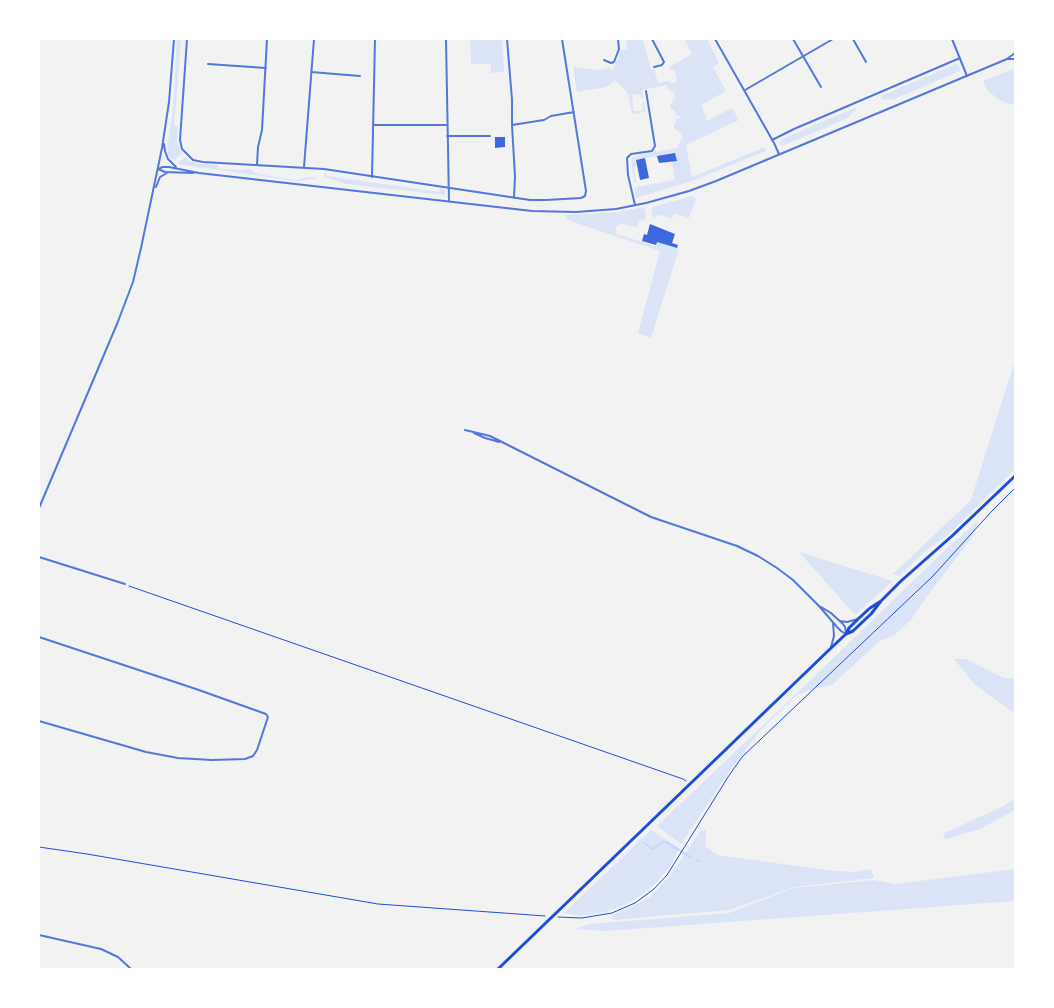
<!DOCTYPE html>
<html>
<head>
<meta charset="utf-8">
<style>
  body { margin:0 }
  #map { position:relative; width:1054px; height:1008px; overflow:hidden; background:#f2f2f2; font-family:Manrope,sans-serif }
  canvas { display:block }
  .frame { position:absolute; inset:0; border:40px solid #fff; pointer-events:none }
</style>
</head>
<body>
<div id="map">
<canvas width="1054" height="1008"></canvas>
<div class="frame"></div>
</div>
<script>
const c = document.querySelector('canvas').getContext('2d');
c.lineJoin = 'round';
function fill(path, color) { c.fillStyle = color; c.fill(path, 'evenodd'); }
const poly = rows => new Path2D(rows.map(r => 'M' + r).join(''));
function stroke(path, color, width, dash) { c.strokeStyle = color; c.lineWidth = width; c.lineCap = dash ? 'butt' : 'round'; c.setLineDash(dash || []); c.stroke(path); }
fill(poly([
  [177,39,181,39,174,126,178,126,177,142,182,153,174,161,169,156,167,149,173,110],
  [470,39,502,39,504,72,491,73,491,64,471,64],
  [626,39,643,39,651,70,654,69,658,83,669,81,671,84,677,81,675,70,671,70,669,67,692,54,684,39,707,39,719,63,713,67,726,91,701,105,707,118,706,119,707,121,732,108,739,120,686,145,692,177,765,147,766,151,695,180,636,198,634,189,637,187,675,180,672,162,677,161,675,153,636,160,637,166,634,167,636,182,634,183,631,158,639,156,639,155,677,148,678,149,678,144,680,143,680,141,683,140,681,132,678,132,677,130,675,130,674,126,674,124,676,123,675,119,680,118,679,116,676,116,674,110,671,110,670,104,673,103,672,100,675,99,674,92,671,92,670,89,668,90,667,85,642,90,643,98,641,99,640,94,632,95,634,111,642,111,643,109,642,103,644,102,645,112,632,114,628,93,615,80,607,87,577,92,573,67,600,70,609,68,613,70,621,50,627,49],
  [956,64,959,65,960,71,892,100,881,99,881,96],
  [1015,68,1015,105,1001,101,988,91,983,81],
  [855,108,857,110,853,112,848,118,782,146,779,144,779,142,782,139],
  [185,157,190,161,197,164,218,165,218,169,247,170,248,168,255,173,264,175,297,180,308,177,316,178,316,179,307,179,307,180,297,181,177,164],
  [326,173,327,173,327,176,439,192,440,188,445,190,445,194,444,195,346,184,325,177,324,174],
  [692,196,696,198,689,218,674,213,672,219,660,215,657,215,656,218,652,215,652,207],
  [643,207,645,210,646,216,643,221,639,220,637,228,620,223,619,225,617,226,615,229,617,231,616,234,656,246,657,242,679,249,651,338,638,333,660,251,582,225,566,219,565,215,618,212],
  [1014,363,1015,469,948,535,929,548,899,576,893,574,971,500],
  [979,520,971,539,925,599,911,620,894,635,880,641,832,685,813,689,797,695,759,732,727,775,681,844,657,826,816,675,948,547],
  [799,552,893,581,855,615],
  [954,659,966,659,1004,678,1015,678,1015,714,974,684],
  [1015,798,1015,810,980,829,946,839,943,837,944,833,1002,807],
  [651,830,679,848,671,865,656,883,642,895,626,904,606,912,580,916,564,913],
  [701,830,706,830,706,847,717,855,826,870,853,872,871,869,874,878,794,887,730,910,613,920,611,916,650,898,672,873],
  [1015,869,1015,901,607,931,575,929,589,924,729,913,793,888,874,880,895,884]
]), '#dbe4f7');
stroke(poly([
  [644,843,653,849,663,842,666,842,692,858],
  [696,860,699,861]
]), '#bfd3fe', 1.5);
fill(poly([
  [495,137,505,137,505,147,495,148],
  [675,153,677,161,659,163,657,156],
  [645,158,649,178,640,180,636,160],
  [650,224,675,234,672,243,678,245,677,248,657,242,656,245,642,241,644,234,647,235]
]), '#3d67dc');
stroke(poly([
  [129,586,683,779,686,781],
  [39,847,87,854,378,904,545,916],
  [558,917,582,918,612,913,635,903,654,889,667,875,728,777,742,757,933,576,991,512,1015,488]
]), '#1d4ed8', 1);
stroke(poly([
  [187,39,180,140,182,149,193,160,203,162,324,169,530,200,546,200,581,198,585,196,586,191,562,39],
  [446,39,449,201],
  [507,39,512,100,512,125,515,177,514,197],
  [652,39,664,62,662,65,654,67],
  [715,39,774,143,779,154],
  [793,39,821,87],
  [853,39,866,62],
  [952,39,967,76],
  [604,60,611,63,614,62,619,49,618,39],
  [208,64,266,68],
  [311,72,360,76],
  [745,90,833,39],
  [373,125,447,125],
  [512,125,544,120,551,116,574,112],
  [447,136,490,136],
  [772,140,794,129,960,58],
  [257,164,258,147,262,130,267,39],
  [304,167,314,39],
  [372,177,375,39],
  [635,205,628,175,627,158,631,154,652,151,655,146,646,91],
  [465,430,490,436,651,517,737,546,758,556,777,568,793,580,819,606,837,627,841,631,846,634],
  [474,433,485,438,499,442],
  [39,557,125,584],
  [821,607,831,613,843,624,845,627,846,632],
  [840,621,847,622,858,619],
  [39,637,196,689,266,714,268,717,257,750,253,756,245,759,212,760,178,758,146,752,39,721],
  [831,647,834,636,833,623]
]), '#5277de', 2);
stroke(poly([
  [1007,59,1015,59],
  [164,144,165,151,168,159,176,167],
  [158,169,163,167,169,167,199,173,532,211,576,212,616,209,646,203,689,191,716,181,1007,59,1015,53],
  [158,169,165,172,193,173],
  [156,187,160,177,167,173],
  [39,508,117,324,133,282,141,248,162,148,169,102,174,39],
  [39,935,101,949,118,957,131,969]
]), '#5277de', 2);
stroke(poly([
  [846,634,853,631,871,614,881,601,901,581,952,536,1015,476],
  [498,969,830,649,846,634,849,628,858,619,870,608,881,601]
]), '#1d4ed8', 3);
</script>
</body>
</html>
